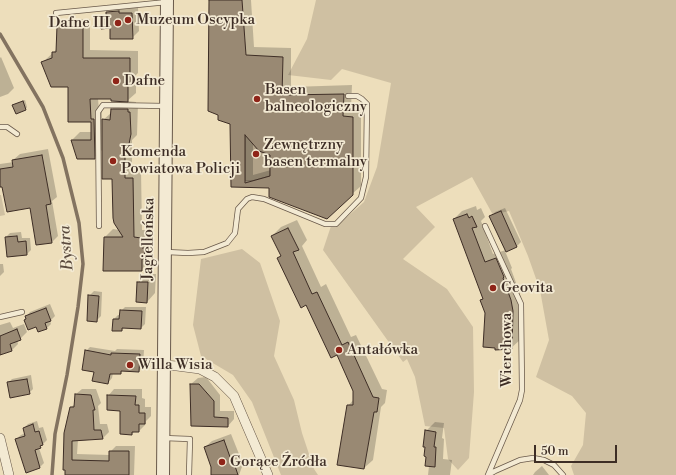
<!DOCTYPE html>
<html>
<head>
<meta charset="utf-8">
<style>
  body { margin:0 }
  #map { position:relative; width:676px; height:475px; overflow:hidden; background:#eddebb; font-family:"Libre Bodoni",serif }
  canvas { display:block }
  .scale { position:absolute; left:534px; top:445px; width:83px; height:18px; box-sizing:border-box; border:2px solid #3d2d25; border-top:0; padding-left:5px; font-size:12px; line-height:14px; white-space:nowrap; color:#3d2d25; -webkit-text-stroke:3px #f3ead3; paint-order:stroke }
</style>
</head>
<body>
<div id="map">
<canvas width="676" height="475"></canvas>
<div class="scale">50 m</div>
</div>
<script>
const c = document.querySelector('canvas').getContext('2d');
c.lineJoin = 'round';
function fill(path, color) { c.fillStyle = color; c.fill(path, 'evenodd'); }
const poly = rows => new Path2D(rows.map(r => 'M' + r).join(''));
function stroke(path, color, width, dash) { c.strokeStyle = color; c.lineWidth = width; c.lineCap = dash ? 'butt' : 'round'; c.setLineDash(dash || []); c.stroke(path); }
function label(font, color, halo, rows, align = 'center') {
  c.font = font + ' "Libre Bodoni",serif'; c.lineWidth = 3.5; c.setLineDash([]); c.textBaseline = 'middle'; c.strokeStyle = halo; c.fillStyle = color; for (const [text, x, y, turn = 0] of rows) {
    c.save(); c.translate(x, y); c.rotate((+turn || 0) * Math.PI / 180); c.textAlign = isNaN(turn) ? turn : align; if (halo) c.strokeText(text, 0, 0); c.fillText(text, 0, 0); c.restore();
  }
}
fill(poly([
  [316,0,676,0,676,475,574,475,571,466,583,445,586,413,572,396,536,377,549,340,540,290,528,256,509,211,493,215,472,177,416,207,435,227,403,259,447,289,473,327,474,392,469,458,458,470,448,459,444,428,425,426,415,377,407,359,403,362,323,250,331,226,338,225,364,202,377,167,391,83,342,69,331,80,288,75,307,39],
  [0,195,1,195,5,215,0,216],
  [242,249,260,263,280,321,274,356,294,400,302,433,314,469,318,475,281,475,252,402,233,375,201,356,193,325,201,259]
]), '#cfc0a2');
const water = poly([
  [245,126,259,151,270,155,270,176,252,181,245,181,245,126]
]);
fill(water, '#b1a288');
stroke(water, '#837360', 1);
fill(poly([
  [210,0,251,0,254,47,291,48,291,87,352,85,351,108,361,108,361,186,352,194,270,187,232,186,231,124],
  [253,143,271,155,271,170,253,175],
  [114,6,138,7,139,31,132,38,111,27,102,20],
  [66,19,90,19,90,50,138,51,138,73,136,75,136,93,127,101,136,102,136,104,138,104,137,135,132,140,132,170,141,170,142,230,148,230,148,238,150,238,150,241,152,241,152,250,149,252,149,262,141,270,105,237,113,229,119,230,113,178,103,149,94,158,72,140,80,132,92,132,92,121,69,86,43,62,57,49,58,27],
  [98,98,112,98,120,101,112,109,112,112,102,121,102,111,99,111],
  [1,57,14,88,8,94,0,97,0,58],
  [25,100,27,107,26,109,14,106],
  [48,149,57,197,52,201,58,236,52,242,31,207,3,186,0,186,0,164,14,162,13,160,20,154],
  [476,206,477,210,481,208,485,217,481,221,493,254,506,250,491,217,495,212,505,208,521,242,517,246,505,251,512,268,511,269,519,291,522,302,520,340,511,348,485,310,481,300,484,298,454,219,462,211],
  [297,220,307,240,302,246,321,287,326,284,351,337,356,335,382,389,387,390,385,403,381,407,373,460,364,468,348,406,354,399,354,391,337,354,279,258,281,255,272,236,281,227],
  [21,232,22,238,30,238,31,250,27,254,6,237,10,233],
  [0,264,3,264,4,272,0,276],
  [147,274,156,274,155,293,147,302,138,282],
  [94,291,102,292,101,316,96,321,89,296],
  [50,304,55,316,50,321,51,324,47,328,37,326,27,319,26,317,30,312],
  [125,307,146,307,145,324,141,328,125,327,122,330,114,319,118,315,120,315,121,311],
  [10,322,13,328,24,324,27,332,20,339,17,340,18,344,12,350,0,354,0,325],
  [90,347,115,351,117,349,144,350,143,366,139,371,123,370,121,373,113,373,112,378,108,383,95,372,86,351],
  [31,375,33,389,29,393,8,383,12,379],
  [206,377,220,395,220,411,234,411,234,419,228,426,192,425,191,384,198,378],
  [82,389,96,389,101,403,98,406,100,424,107,424,109,432,103,438,78,440,77,454,110,455,110,452,116,446,135,446,134,475,66,475,71,407,75,404,76,394],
  [114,389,142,389,142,398,145,399,145,407,151,407,151,416,146,421,146,424,139,431,135,431,132,434,121,410,108,396],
  [37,421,39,428,43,427,47,440,39,448,44,463,40,467,26,471,16,439,21,435,25,433,24,428,28,424],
  [435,422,444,423,442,438,444,439,443,459,452,460,450,475,428,475,429,466,427,456,426,431],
  [231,434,243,464,239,475,212,475,212,467,205,447,212,441],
  [542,466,549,475,533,475,535,472]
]), '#0003');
stroke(poly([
  [0,34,43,107,63,158,79,223,83,264,78,307,67,375,55,434,52,475]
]), '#837360', 3.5);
const building = poly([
  [209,0,242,0,246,55,283,57,282,95,344,94,343,116,353,117,353,195,327,219,269,197,269,188,231,187,230,124,218,120,218,115,208,111,209,0],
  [245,135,259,151,270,155,270,176,245,183,245,135],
  [119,11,119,13,132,13,133,39,110,39,110,28,101,29,101,20,106,19,106,12,119,11],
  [57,26,83,26,83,58,130,58,130,82,128,82,128,102,111,101,111,99,90,99,91,119,94,119,95,159,77,159,71,140,91,140,91,122,68,122,68,87,51,87,41,62,52,58,52,52,56,52,57,26],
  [23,101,26,110,16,114,12,105,23,101],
  [111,109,128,109,128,112,130,112,131,134,129,144,125,144,125,178,133,178,134,237,141,238,141,245,142,245,142,248,145,248,144,259,142,259,142,271,103,271,104,237,123,237,114,223,113,218,112,179,102,179,102,119,110,120,111,109],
  [42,155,51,204,46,205,52,243,36,245,30,208,7,212,2,187,0,187,0,169,13,167,12,160,42,155],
  [501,211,517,247,506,252,489,216,501,211],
  [467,214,469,218,472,216,477,227,472,228,485,262,496,258,504,277,503,278,511,300,513,311,512,349,495,350,495,348,483,347,485,313,480,300,483,299,453,219,467,214],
  [288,228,299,250,293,252,312,294,317,292,342,345,348,342,373,397,379,398,377,412,374,412,364,469,337,465,347,405,353,405,353,391,337,355,331,358,306,305,301,308,277,258,281,256,271,236,288,228],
  [17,236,18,242,26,241,27,255,7,257,5,237,17,236],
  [137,282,148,282,147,303,136,302,137,282],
  [88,295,99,296,97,322,87,321,88,295],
  [46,308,51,321,45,323,47,329,38,332,36,327,28,330,24,320,26,319,25,316,46,308],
  [120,310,142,311,141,329,122,328,122,331,112,331,113,319,119,319,120,310],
  [17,329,21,340,10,344,12,351,0,355,0,336,17,329],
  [85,350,111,355,111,353,140,354,139,372,121,371,121,374,110,374,108,384,92,381,94,372,82,370,85,350],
  [27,379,30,394,10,398,7,382,27,379],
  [190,384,199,384,214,401,214,417,228,418,228,427,191,426,190,384],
  [75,394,91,395,95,410,93,410,94,430,101,430,103,439,72,441,72,460,109,461,109,451,129,451,129,475,65,475,65,470,63,470,64,433,70,407,74,407,75,394],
  [107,395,136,396,135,405,139,405,139,413,145,413,145,424,139,424,139,432,132,432,132,435,120,434,120,411,107,410,107,395],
  [33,424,35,432,39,431,43,445,40,446,41,448,35,450,40,468,26,473,15,439,25,436,23,428,33,424],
  [425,430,436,432,434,447,436,447,435,467,425,466,426,457,424,456,425,447,423,447,425,430],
  [224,440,230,457,232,457,238,475,211,475,211,467,204,447,224,440]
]);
fill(building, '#998973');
stroke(building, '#3d2d25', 1);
const service = poly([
  [56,13,167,2],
  [0,127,7,127,17,134],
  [99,226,98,112,103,105,166,106],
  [485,226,521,304,522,390,520,400,488,475],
  [166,252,188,253,204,252,227,243,235,233,238,209,247,199,252,197,264,199,325,224,336,224,361,198,366,177,367,104,362,99,357,96,348,96],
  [0,317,22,312],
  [163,438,190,439,189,475],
  [488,475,495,471,520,460,533,458,544,460,554,465,563,475]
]);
const minor = poly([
  [163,365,177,366,200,369,215,377,234,396,268,475],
  [0,438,9,475]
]);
const tertiary = poly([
  [163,475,167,0]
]);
stroke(service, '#69594a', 6);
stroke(minor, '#69594a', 10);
stroke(tertiary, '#69594a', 14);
stroke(service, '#f3ead3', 4.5);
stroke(minor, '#f3ead3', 9);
stroke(tertiary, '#f3ead3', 12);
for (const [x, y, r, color] of [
  [128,20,4,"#8f2418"],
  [118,23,4,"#8f2418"],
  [116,81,4,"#8f2418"],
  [257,99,4,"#8f2418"],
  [256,154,4,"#8f2418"],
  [113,161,4,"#8f2418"],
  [493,288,4,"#8f2418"],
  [339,350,4,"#8f2418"],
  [130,365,4,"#8f2418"],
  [222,462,4,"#8f2418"]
]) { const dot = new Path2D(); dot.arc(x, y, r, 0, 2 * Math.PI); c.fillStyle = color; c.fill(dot); stroke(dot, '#f3ead3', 1.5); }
label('15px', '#3d2d25', '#f3ead3', [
  ["Muzeum Oscypka",136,20],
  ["Dafne III",110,23,"right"],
  ["Dafne",124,81],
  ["Basen",265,90],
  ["balneologiczny",265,107],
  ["Zewnętrzny",264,145],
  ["basen termalny",264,162],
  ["Komenda",121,152],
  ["Powiatowa Policji",121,169],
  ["Geovita",501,288],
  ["Antałówka",347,350],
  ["Willa Wisia",138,365],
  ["Gorące Źródła",230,462]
], 'left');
label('15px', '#3d2d25', '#f3ead3', [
  ["Jagiellońska",149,239,-89],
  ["Wierchowa",507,350,-90]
]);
label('italic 16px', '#5a4a3e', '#f3ead3', [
  ["Bystra",67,248,-94]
]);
</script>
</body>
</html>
